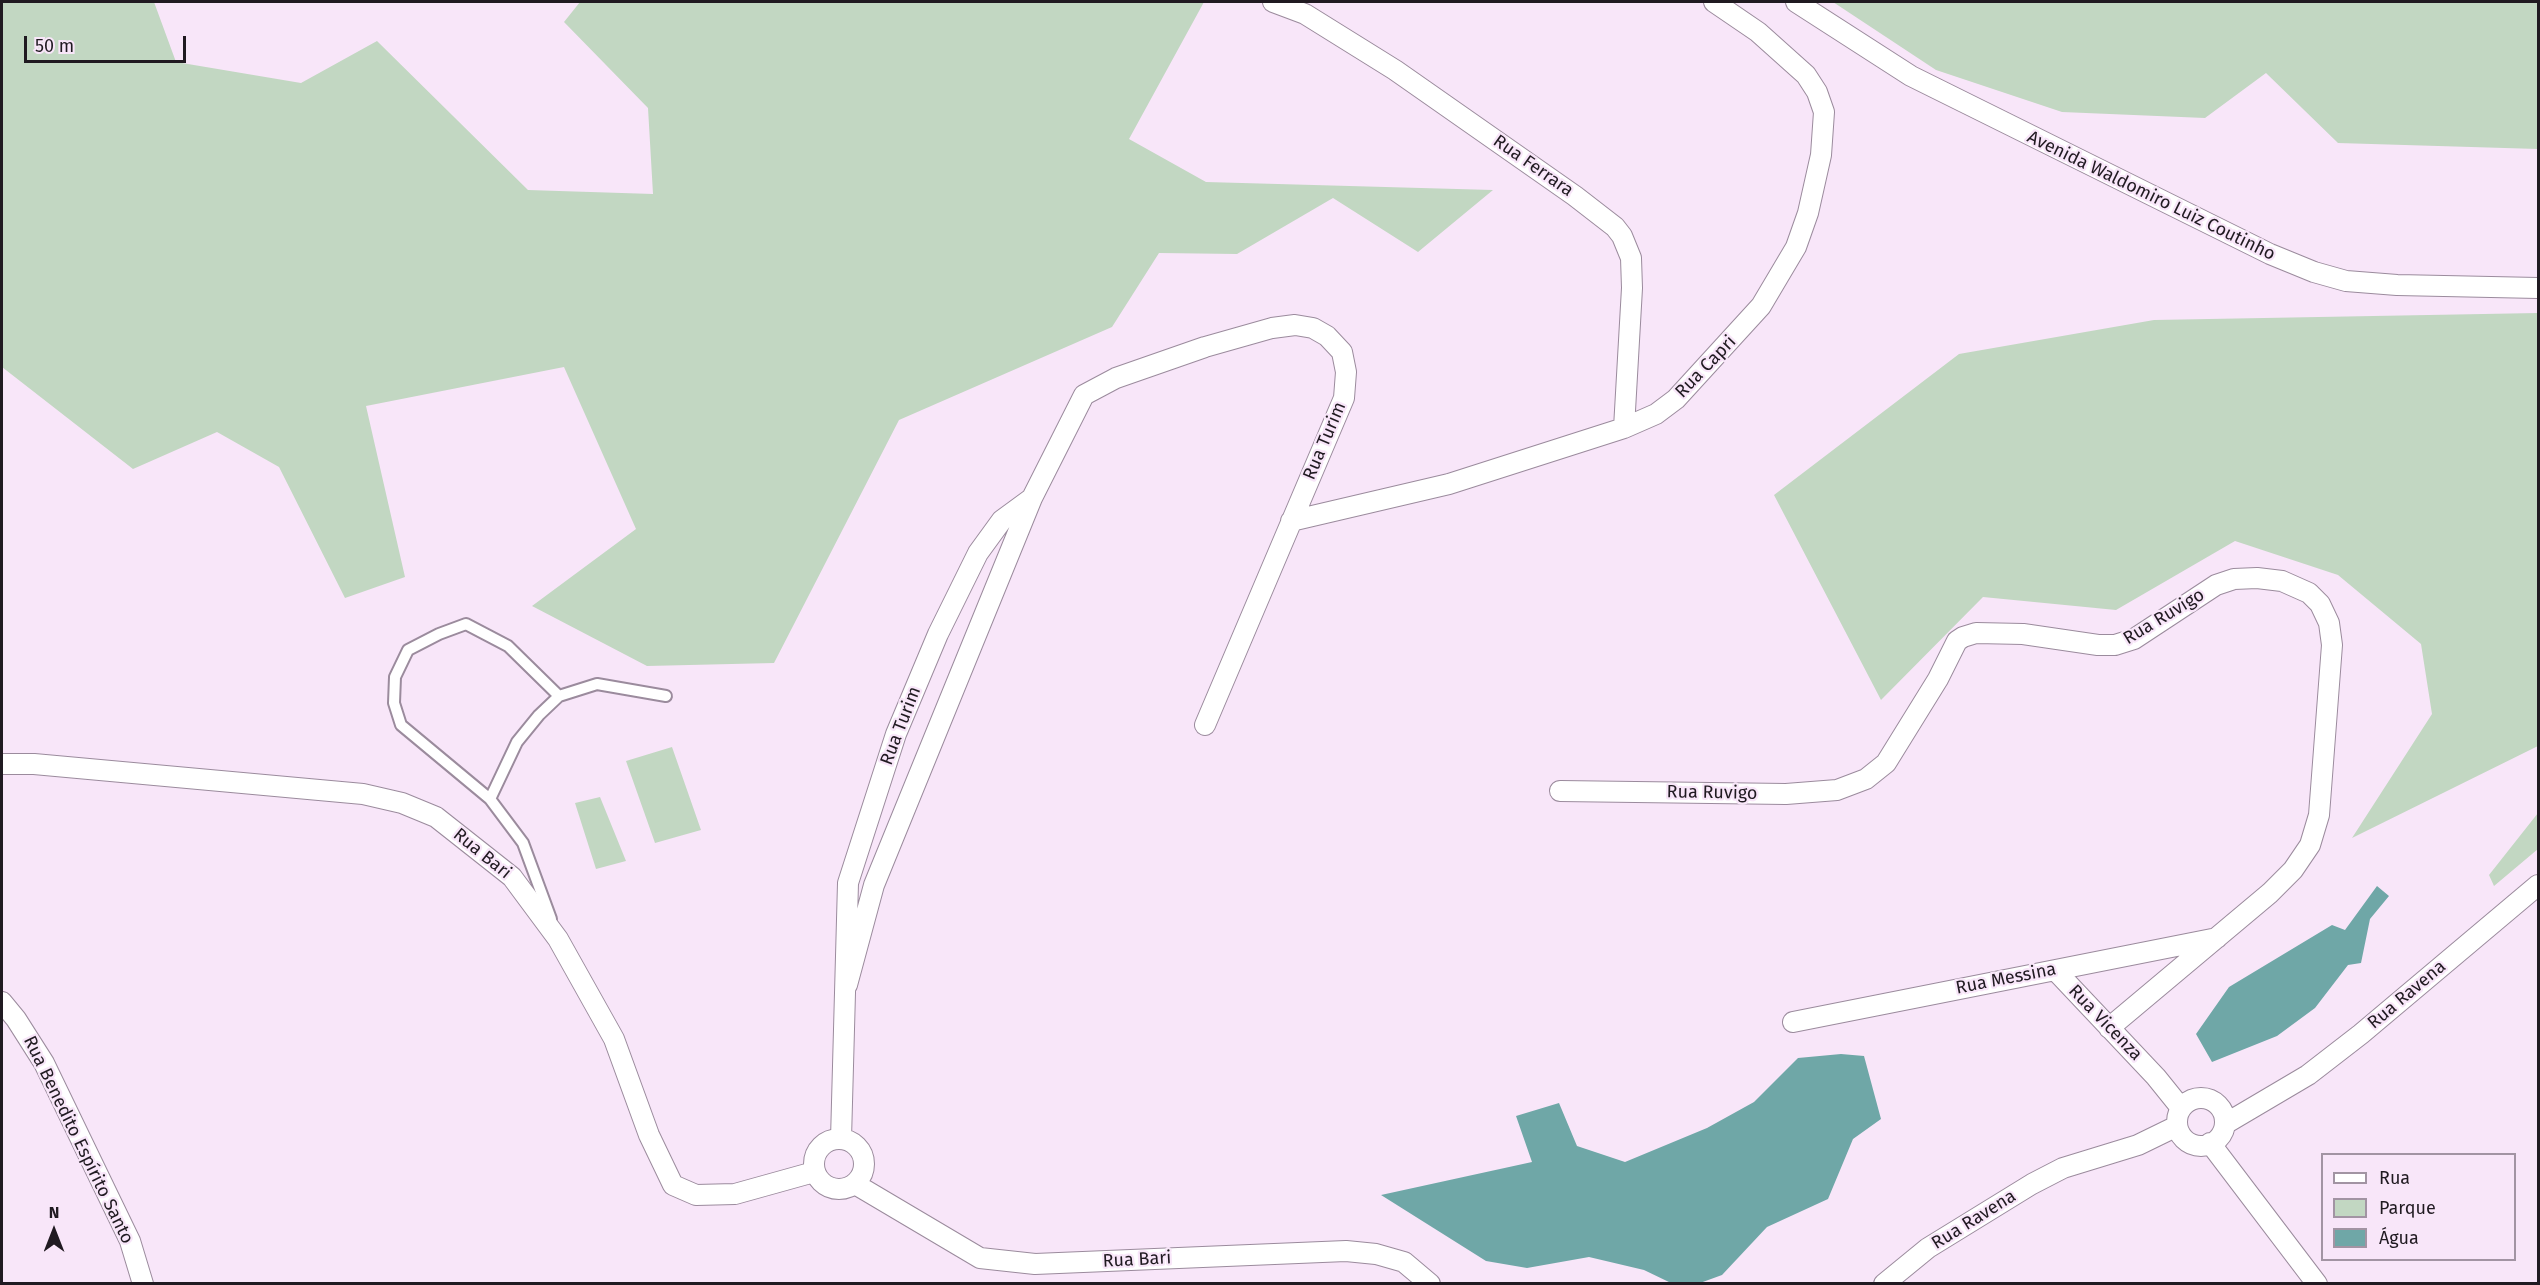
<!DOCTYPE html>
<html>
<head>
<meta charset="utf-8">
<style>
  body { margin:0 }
  #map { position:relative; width:2540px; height:1285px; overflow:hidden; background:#f8e6f9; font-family:"Fira Sans",sans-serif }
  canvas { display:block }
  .frame { position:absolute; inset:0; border:3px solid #201a21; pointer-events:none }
  .legend { position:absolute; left:2321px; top:1153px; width:195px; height:108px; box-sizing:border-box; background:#f8e6f9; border:2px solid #a294a3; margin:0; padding:8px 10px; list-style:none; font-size:18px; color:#201a21 }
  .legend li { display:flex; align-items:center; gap:12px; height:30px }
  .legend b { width:30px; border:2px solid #a294a3 }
  .north { position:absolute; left:24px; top:1201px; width:60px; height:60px; -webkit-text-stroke:4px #f8e6f9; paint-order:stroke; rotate:0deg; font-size:16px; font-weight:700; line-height:24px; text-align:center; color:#201a21 }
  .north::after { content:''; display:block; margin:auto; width:21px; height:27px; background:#201a21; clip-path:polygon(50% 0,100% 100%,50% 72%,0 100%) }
  .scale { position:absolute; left:24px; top:36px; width:162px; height:27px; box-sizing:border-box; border:3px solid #201a21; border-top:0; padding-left:8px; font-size:18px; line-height:21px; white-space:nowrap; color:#201a21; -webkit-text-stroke:4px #f8e6f9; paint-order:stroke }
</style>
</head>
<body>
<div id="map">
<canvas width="2540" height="1285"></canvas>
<div class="frame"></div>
<ul class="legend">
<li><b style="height:8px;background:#fff"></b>Rua</li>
<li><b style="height:16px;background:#c2d7c2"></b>Parque</li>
<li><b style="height:16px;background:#6fa7a7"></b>Água</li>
</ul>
<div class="north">N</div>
<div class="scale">50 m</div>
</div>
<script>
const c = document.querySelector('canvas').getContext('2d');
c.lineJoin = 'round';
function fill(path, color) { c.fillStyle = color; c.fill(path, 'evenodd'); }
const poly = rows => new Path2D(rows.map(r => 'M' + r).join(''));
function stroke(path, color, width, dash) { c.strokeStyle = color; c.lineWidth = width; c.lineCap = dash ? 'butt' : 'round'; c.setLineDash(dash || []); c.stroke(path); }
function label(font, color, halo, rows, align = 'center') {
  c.font = font + ' "Fira Sans",sans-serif'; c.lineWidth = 4.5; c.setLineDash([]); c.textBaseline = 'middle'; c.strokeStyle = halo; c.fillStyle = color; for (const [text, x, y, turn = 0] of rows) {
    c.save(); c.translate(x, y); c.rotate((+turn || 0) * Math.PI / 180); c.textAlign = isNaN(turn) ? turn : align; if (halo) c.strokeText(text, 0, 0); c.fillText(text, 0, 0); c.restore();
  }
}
fill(poly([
  [2,2,154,2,176,62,301,83,377,41,528,190,653,194,648,108,564,22,580,2,1204,2,1129,139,1206,182,1493,190,1418,252,1333,198,1237,254,1159,253,1112,327,899,420,774,663,647,666,532,606,636,529,564,367,366,406,405,577,345,598,279,467,217,432,133,469,2,367],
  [1833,2,2538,2,2538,149,2338,143,2266,73,2205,118,2062,112,1936,70],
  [2538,313,2538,746,2352,838,2432,714,2421,644,2338,575,2235,541,2116,610,1983,597,1881,700,1774,495,1959,354,2154,320],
  [672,747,701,830,655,843,626,761],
  [600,797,626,861,596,869,575,803],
  [2538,813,2538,849,2494,886,2489,875]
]), '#c2d7c2');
fill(poly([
  [2377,886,2389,896,2370,919,2361,963,2348,965,2315,1008,2277,1036,2212,1062,2196,1034,2229,987,2332,925,2345,930],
  [1841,1054,1864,1056,1881,1119,1853,1139,1828,1199,1767,1227,1722,1275,1700,1283,1671,1283,1644,1270,1589,1257,1527,1268,1486,1261,1381,1195,1532,1162,1516,1116,1559,1103,1577,1146,1625,1162,1707,1128,1754,1102,1798,1058]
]), '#6fa7a7');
const lane = poly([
  [559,696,597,684,666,696],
  [490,799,517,742,539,715,559,696,508,646,466,624,439,634,408,650,395,677,394,703,401,725,490,799,523,843,551,919]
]);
const street = poly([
  [1273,2,1305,14,1395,70,1575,196,1615,227,1622,236,1631,258,1632,288,1624,428],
  [1796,2,1911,76,2270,254,2314,272,2346,281,2397,285,2538,288],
  [1291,521,1449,484,1624,428,1656,414,1676,399,1761,306,1796,247,1808,213,1821,155,1824,112,1817,92,1806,75,1758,32,1714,2],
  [2,764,34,764,363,794,402,803,436,817,512,877,558,939,614,1039,649,1135,673,1185,696,1195,735,1194,814,1172],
  [1560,791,1786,794,1837,790,1866,779,1886,763,1938,679,1957,641,1963,637,1976,633,2023,634,2098,645,2115,645,2134,639,2216,585,2234,579,2257,578,2282,581,2309,593,2320,604,2329,623,2332,645,2319,815,2310,845,2293,870,2270,893,2109,1028],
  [2055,970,2156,1077,2181,1108],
  [847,985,874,885,1032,498,1084,395,1116,378,1205,347,1272,328,1295,325,1313,328,1327,336,1342,352,1346,372,1344,398,1205,725],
  [2,1002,16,1019,44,1063,130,1241,143,1284],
  [1793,1022,2217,938],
  '2177 1122a24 24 0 1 1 48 0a24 24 0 1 1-48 0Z',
  [2225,1124,2308,1075,2361,1034,2538,885],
  '814 1164a25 25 0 1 1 50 0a25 25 0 1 1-50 0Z',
  [841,1139,848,883,896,734,938,634,978,553,1002,520,1032,498],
  [2210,1143,2317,1284],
  [855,1184,980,1258,1035,1264,1346,1251,1376,1254,1404,1262,1430,1284],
  [1884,1284,1928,1248,2032,1184,2063,1168,2138,1145,2177,1126]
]);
stroke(lane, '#9b8b9d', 14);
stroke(street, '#9b8b9d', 22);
stroke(lane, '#fff', 10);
stroke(street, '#fff', 20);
label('18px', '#201a21', '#f8e6f9', [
  ["Rua Ferrara",1533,166,35],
  ["Avenida Waldomiro Luiz Coutinho",2151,196,26],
  ["Rua Capri",1706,367,-46],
  ["Rua Turim",1325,441,-67],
  ["Rua Ruvigo",2164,617,-31],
  ["Rua Turim",901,726,-69],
  ["Rua Ruvigo",1712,793,1],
  ["Rua Bari",482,854,39],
  ["Rua Messina",2006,979,-11],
  ["Rua Ravena",2407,995,-40],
  ["Rua Vicenza",2105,1023,46],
  ["Rua Benedito Espírito Santo",78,1140,64],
  ["Rua Ravena",1974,1220,-32],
  ["Rua Bari",1137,1260,-3]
]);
</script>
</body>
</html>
